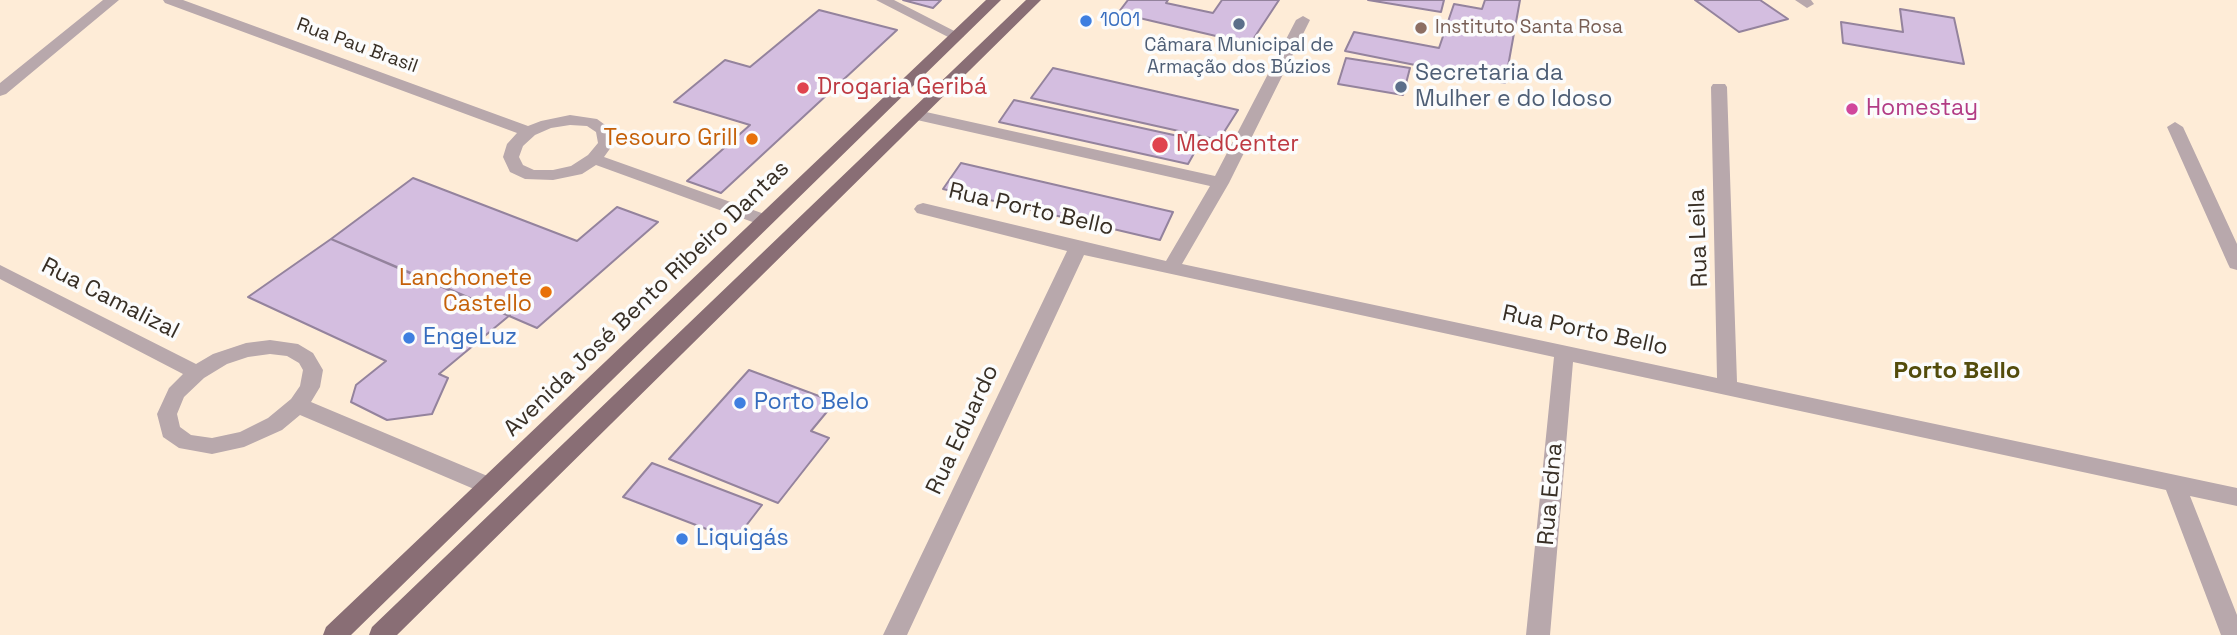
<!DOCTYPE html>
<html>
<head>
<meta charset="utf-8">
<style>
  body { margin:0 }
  canvas { display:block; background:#feecd7 }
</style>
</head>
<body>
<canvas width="2237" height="635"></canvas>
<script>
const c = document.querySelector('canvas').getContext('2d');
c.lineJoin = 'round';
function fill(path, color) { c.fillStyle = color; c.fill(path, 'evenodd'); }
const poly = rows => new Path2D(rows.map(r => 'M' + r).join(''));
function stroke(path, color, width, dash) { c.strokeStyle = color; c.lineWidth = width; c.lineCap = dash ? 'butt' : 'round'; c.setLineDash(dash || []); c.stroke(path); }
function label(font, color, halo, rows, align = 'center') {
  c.font = font + ' "Space Grotesk",sans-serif'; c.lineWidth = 7; c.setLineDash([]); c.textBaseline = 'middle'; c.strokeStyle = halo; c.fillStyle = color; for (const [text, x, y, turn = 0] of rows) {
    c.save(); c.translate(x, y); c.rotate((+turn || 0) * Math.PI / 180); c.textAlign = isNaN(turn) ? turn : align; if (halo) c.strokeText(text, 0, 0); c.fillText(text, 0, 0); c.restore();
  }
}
const building = poly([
  [903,0,941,0,933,8,903,0],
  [1128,0,1168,0,1166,3,1213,13,1222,0,1279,0,1250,44,1118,13,1128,0],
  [1368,0,1444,0,1441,12,1368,0],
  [1485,0,1520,0,1505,83,1345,51,1354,32,1439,48,1454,4,1482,9,1485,0],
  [1695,0,1760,0,1788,19,1739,32,1695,0],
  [1900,9,1954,18,1964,64,1843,43,1841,22,1903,32,1900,9],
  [819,10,897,30,721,193,687,181,750,125,674,102,725,60,750,67,819,10],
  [1346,58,1410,68,1403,95,1338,84,1346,58],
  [1053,68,1238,110,1219,140,1031,98,1053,68],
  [1014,100,1201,141,1188,164,999,122,1014,100],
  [961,163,1173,212,1160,240,943,189,961,163],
  [413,178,577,241,617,207,658,222,537,328,331,239,413,178],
  [331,239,510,315,439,374,448,378,432,414,387,420,351,402,356,385,386,361,248,297,331,239],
  [749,370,835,402,811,431,829,438,778,503,669,459,749,370],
  [652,463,762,505,735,540,623,497,652,463]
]);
fill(building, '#d4bee0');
stroke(building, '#94839d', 2);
fill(poly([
  [103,0,119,0,6,94,0,96,0,83,103,0],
  [163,0,183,0,528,126,541,121,570,115,597,119,612,130,614,143,604,157,770,216,773,220,764,226,758,224,596,165,582,174,553,180,525,179,510,172,503,157,507,144,517,133,165,3,163,0],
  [570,125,587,126,596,132,598,143,588,155,571,166,553,170,534,170,523,165,519,157,523,146,535,135,551,128,570,125],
  [876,0,894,0,964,36,957,40,952,39,876,0],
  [1795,0,1811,0,1814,4,1807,8,1795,0],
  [1303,16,1310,20,1229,183,1182,264,1717,378,1711,87,1713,84,1725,84,1727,87,1737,382,2237,488,2237,506,2190,496,2237,615,2237,635,2221,635,2166,490,1573,362,1550,635,1526,635,1554,357,1084,255,907,635,883,635,1067,251,917,213,914,209,917,205,923,203,1166,261,1210,186,917,120,909,115,917,110,1215,176,1296,20,1303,16],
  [2175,122,2183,127,2237,244,2237,270,2230,268,2228,264,2167,127,2175,122],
  [0,265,196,364,213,354,246,343,270,340,298,344,313,353,323,370,320,387,311,402,497,480,500,486,497,492,489,495,481,492,300,415,282,430,244,447,212,454,179,448,163,437,157,414,169,388,183,374,0,279,0,265],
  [270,354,287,356,299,363,303,370,300,386,291,399,268,418,240,432,212,438,191,435,180,427,177,414,184,397,204,378,227,364,248,357,270,354]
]), '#b8a8ac');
fill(poly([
  [986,0,1001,0,351,635,323,635,326,627,986,0],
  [1026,0,1041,0,397,635,369,635,372,627,1026,0]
]), '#896e75');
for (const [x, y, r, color] of [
  [1086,21,7,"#3f7fe0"],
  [1239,24,7,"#5c6f8a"],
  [1421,28,7,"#8d6e63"],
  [1401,87,7,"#5c6f8a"],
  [803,88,7,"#e0444e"],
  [1852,109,7,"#d1479c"],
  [752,139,7,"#e8710a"],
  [1160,145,9,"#e0444e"],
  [546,292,7,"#e8710a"],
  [409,338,7,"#3f7fe0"],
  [740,403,7,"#3f7fe0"],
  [682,539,7,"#3f7fe0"]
]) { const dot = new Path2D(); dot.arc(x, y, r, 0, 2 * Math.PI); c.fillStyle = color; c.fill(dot); stroke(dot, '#fcfcfc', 2.5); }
label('19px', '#366cbe', '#fcfcfc', [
  ["1001",1100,21]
], 'left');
label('19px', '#785e54', '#fcfcfc', [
  ["Instituto Santa Rosa",1435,28]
], 'left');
label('19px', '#382f25', '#fcfcfc', [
  ["Rua Pau Brasil",357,46,20]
]);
label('19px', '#4e5e75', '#fcfcfc', [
  ["Câmara Municipal de",1239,46],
  ["Armação dos Búzios",1239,68]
]);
label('23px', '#4e5e75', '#fcfcfc', [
  ["Secretaria da",1415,74],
  ["Mulher e do Idoso",1415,100]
], 'left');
label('23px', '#be3a42', '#fcfcfc', [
  ["Drogaria Geribá",817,88],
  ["MedCenter",1176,145]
], 'left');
label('23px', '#b23c85', '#fcfcfc', [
  ["Homestay",1866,109]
], 'left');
label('23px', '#c56008', '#fcfcfc', [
  ["Tesouro Grill",738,139],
  ["Lanchonete",532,279],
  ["Castello",532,305]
], 'right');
label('23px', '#382f25', '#fcfcfc', [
  ["Rua Porto Bello",1031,210,13],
  ["Rua Leila",1699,238,-92],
  ["Rua Camalizal",110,299,27],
  ["Avenida José Bento Ribeiro Dantas",647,299,-44],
  ["Rua Porto Bello",1585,331,12],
  ["Rua Eduardo",963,430,-65],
  ["Rua Edna",1551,494,-85]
]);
label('23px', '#366cbe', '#fcfcfc', [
  ["EngeLuz",423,338],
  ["Porto Belo",754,403],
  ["Liquigás",696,539]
], 'left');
label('bold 24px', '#534c0c', '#fcfcfc', [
  ["Porto Bello",1957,371]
]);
</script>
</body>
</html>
